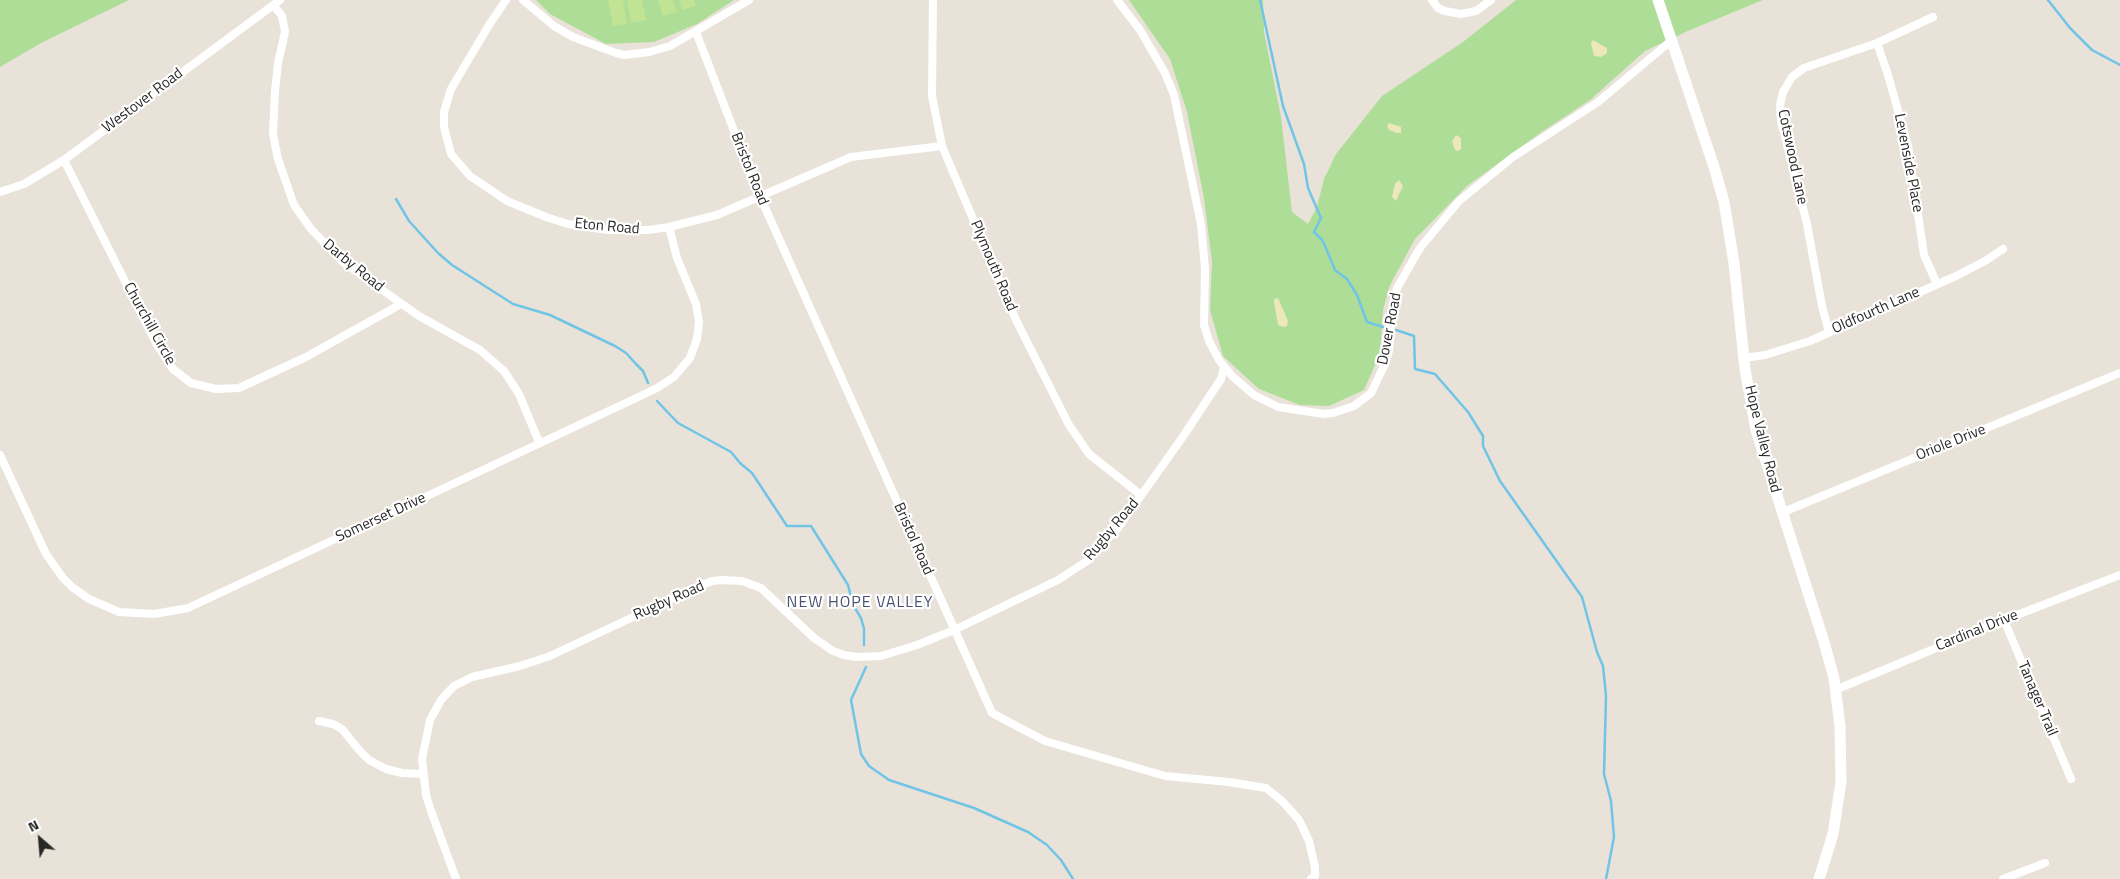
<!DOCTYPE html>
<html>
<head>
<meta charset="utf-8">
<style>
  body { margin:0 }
  #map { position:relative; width:2120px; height:879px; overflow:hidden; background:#e9e2d9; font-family:"Titillium Web",sans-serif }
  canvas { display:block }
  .north { position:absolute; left:15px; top:814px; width:50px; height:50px; -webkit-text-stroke:4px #fff; paint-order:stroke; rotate:333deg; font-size:14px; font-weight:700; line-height:20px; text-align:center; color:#272727 }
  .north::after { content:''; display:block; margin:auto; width:18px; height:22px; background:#272727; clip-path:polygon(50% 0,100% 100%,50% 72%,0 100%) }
</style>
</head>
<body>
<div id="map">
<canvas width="2120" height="879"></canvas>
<div class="north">N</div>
</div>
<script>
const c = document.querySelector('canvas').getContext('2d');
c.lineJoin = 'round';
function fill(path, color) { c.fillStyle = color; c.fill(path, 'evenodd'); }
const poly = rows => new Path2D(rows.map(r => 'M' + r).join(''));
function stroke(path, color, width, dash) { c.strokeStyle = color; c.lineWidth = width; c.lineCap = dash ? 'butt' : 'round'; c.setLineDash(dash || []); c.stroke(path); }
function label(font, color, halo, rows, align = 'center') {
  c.font = font + ' "Titillium Web",sans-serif'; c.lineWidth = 4.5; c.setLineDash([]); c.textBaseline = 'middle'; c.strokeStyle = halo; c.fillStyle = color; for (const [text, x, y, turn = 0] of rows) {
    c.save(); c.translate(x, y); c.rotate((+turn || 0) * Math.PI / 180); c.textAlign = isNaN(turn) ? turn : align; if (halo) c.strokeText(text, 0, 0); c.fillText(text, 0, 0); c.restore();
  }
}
fill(poly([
  [0,0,129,0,41,43,0,67],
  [536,0,734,0,697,24,654,42,606,44,550,14],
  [1129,0,1263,0,1264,32,1281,117,1292,212,1308,224,1317,207,1324,179,1336,154,1382,96,1463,42,1516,0,1763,0,1690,30,1645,51,1590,100,1543,131,1467,186,1415,239,1390,285,1383,310,1380,354,1364,390,1329,406,1300,405,1259,389,1223,356,1210,310,1212,262,1204,198,1187,112,1170,59]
]), '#aedd97');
fill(poly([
  [1593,40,1607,48,1607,53,1601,57,1594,56,1591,43],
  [1389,123,1401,127,1401,133,1397,133,1389,130,1387,126],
  [1456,135,1461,138,1461,149,1458,151,1455,150,1452,141],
  [1399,180,1403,186,1396,201,1392,197,1395,184],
  [1278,298,1288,321,1287,326,1283,327,1278,325,1274,302,1274,299]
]), '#ede7bc');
fill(poly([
  [608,0,623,0,627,24,613,26],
  [627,0,642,0,646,20,631,23],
  [658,0,673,0,677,12,663,16],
  [679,0,694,0,696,6,682,10]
]), '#c0e493');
stroke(poly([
  [1260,0,1283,106,1304,164,1308,188,1321,218,1314,232,1323,241,1335,270,1347,279,1357,295,1367,322,1383,327],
  [2048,0,2070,28,2092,50,2120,65],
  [396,199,409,221,438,253,452,265,513,304,550,315,615,346,626,353,636,364,643,371,648,383],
  [1396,330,1414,336,1415,369,1435,374,1468,412,1483,436,1483,446,1500,481,1582,597,1597,652,1603,666,1606,696,1604,774,1611,801,1614,837,1606,879],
  [657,401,678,423,731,452,740,463,752,473,787,526,811,526,848,585,853,605,861,618,864,629,864,645],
  [866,667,851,700,861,754,869,766,889,780,974,808,1028,832,1047,845,1061,860,1073,879]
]), '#70c5e7', 2.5);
stroke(poly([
  [506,0,489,25,451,89,444,112,444,127,451,154,470,176,507,201,546,217,568,224,608,230,648,230,669,227,717,215,851,157,942,146],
  [523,0,554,26,573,37,616,53,625,55,649,52,670,46,749,0],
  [933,0,932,96,942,146,1016,320,1069,425,1089,454,1141,495],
  [1117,0,1140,30,1165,73,1174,95,1201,224,1205,269,1204,325,1209,341,1219,360,1232,376,1254,395,1278,407,1324,414,1333,413,1354,406,1371,393,1384,366,1389,351,1392,309,1397,288,1420,248,1459,201,1513,157,1598,102,1672,40],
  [1432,0,1438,8,1445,11,1461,14,1476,11,1491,0],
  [273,5,282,16,285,32,278,63,275,91,273,134,278,159,294,205,311,229,343,262,419,316,480,350,504,371,519,394,539,442],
  [696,32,754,183,992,713,1045,741,1165,776,1229,782,1266,788,1282,801,1299,820,1309,841,1315,867,1315,876,1311,879],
  [1877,43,1888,75,1908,146,1924,255,1937,284],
  [64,160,156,343,173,369,191,383,216,389,239,388,306,357,401,304],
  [0,192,24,184,64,160,280,0],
  [1829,332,1822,306,1807,224,1781,121,1780,105,1783,92,1792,77,1804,68,1877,43,1933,17],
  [1744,358,1765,355,1810,341,1956,276,1985,261,2003,249],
  [0,455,46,554,63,578,72,587,89,599,119,612,154,614,188,608,630,401,657,388,674,377,690,358,697,339,699,322,696,304,677,258,669,227],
  [1781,513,2120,373],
  [2004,620,2071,779],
  [1835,690,2004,620,2120,575],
  [319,721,333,724,342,729,359,750,369,760,386,769,402,773,423,774],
  [456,879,431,811,426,795,422,759,430,720,441,700,454,686,472,677,520,666,550,656,697,587,712,581,722,580,742,581,761,588,814,638,833,651,844,655,856,657,881,656,917,645,954,630,1058,580,1087,561,1118,528,1182,438,1221,379,1224,367],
  [2003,879,2045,863]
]), '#fff', 8);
stroke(poly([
  [1658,0,1714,167,1724,202,1734,263,1745,369,1756,430,1824,642,1834,678,1840,726,1841,782,1833,834,1819,879]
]), '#fff', 11);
label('15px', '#272727', '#fff', [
  ["Westover Road",143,101,-37],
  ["Cotswood Lane",1792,157,78],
  ["Levenside Place",1908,163,79],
  ["Bristol Road",749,169,68],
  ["Eton Road",607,227,5],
  ["Darby Road",353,266,39],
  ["Plymouth Road",993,266,67],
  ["Oldfourth Lane",1876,311,-24],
  ["Churchill Circle",149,324,61],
  ["Dover Road",1390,329,-79],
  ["Hope Valley Road",1762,439,76],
  ["Oriole Drive",1951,443,-22],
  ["Somerset Drive",381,518,-25],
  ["Rugby Road",1112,530,-50],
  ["Bristol Road",913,539,66],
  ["Rugby Road",669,601,-24],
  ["Cardinal Drive",1977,631,-22],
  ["Tanager Trail",2037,699,67]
]);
c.letterSpacing = '1px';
label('16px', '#4a5174', '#fff', [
  ["NEW HOPE VALLEY",860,603]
]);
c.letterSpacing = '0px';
</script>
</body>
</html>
